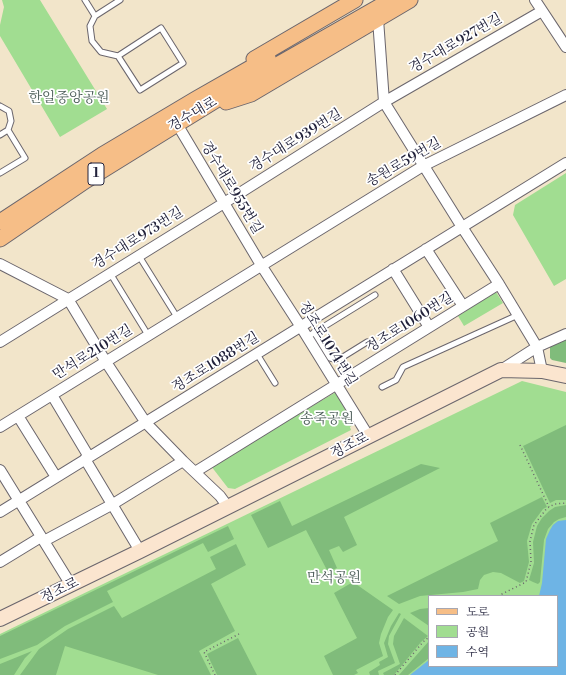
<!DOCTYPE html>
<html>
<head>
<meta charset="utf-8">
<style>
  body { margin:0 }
  #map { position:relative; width:566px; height:675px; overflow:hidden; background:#f2e5ca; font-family:"Libre Bodoni","Noto Serif KR",serif }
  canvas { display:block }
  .legend { position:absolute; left:428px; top:595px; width:130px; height:72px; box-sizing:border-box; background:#fff; border:1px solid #a7a7b1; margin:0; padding:5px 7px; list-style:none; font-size:12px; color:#22223b }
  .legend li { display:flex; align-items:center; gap:8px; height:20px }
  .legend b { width:20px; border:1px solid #a7a7b1 }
</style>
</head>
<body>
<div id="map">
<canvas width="566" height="675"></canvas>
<ul class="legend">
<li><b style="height:5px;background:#f6be87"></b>도로</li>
<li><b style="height:11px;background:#a1dd91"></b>공원</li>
<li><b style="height:11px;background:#6eb4e5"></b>수역</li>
</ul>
</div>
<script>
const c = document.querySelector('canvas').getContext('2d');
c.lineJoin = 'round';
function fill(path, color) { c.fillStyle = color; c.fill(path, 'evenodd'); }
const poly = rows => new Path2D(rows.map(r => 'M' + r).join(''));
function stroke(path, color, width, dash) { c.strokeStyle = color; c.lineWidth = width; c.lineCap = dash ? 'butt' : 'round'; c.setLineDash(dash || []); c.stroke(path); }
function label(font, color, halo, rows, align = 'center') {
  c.font = font + ' "Libre Bodoni","Noto Serif KR",serif'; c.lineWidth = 3.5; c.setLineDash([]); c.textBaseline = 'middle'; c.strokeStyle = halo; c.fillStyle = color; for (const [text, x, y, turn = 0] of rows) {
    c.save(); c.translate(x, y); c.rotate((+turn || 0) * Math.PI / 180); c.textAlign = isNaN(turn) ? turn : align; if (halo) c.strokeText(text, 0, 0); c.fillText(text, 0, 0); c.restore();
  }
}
fill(poly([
  [2,0,40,0,107,109,60,137,0,36,0,25,4,7],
  [566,173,566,279,554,286,513,215,515,205],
  [496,292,503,303,464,326,458,316],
  [522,381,566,392,566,675,0,675,0,634],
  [429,596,557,596,557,666,429,666],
  [336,392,353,425,350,427,351,430,235,489,228,488,211,466]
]), '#a1dd91');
fill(poly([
  [566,338,566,363,552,360,550,358,550,347],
  [566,425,566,500,556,500,550,503,523,446],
  [421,464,440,468,344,517,357,545,343,552,339,546,329,550,337,568,328,572,306,530,268,548,251,515,280,501,292,526],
  [542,497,547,507,543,509,532,524,527,541,529,562,524,581,520,583,501,573,493,572,484,575,480,580,478,589,463,592,420,596,399,604,387,596,498,541,490,523],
  [566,505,566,517,559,519,554,522,548,529,544,540,540,582,538,584,533,582,529,580,534,563,533,542,537,526,542,518,549,511,555,507],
  [228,526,234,539,208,552,203,543,107,591,113,602,65,626,37,645,0,659,0,636],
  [236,544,246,565,211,584,235,631,199,651,211,675,158,675,65,646,56,675,20,675,39,649,68,629,114,606,122,618,216,569,210,557],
  [353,582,393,610,388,617,381,634,379,643,383,656,356,670,358,673,354,675,333,675,324,656,357,638,334,593],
  [429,608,429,626,410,613,420,609],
  [399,613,401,614,389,636,388,644,395,663,378,671,379,675,370,675,369,672,380,665,379,662,388,657,384,643,391,626],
  [404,618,428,636,421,642,394,675,384,675,383,673,400,664,393,644,394,636],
  [238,638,257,675,217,675,207,654],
  [429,641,429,658,408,675,399,675],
  [32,651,25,658,14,675,0,675,0,664]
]), '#80bc7b');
fill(poly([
  [566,520,566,675,410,675,429,660,429,666,557,666,557,596,539,596,542,583,546,539,550,530,553,525,558,521]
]), '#6eb4e5');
const lane = poly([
  [85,0,95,16,120,0],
  [95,16,90,26,92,41,101,52,118,56,161,28,183,63,140,90,118,56],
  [0,106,9,111,11,121,8,130,0,135],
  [0,173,25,158,8,130],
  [139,256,177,317],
  [110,273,148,335],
  [314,332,330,358,338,360,367,342],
  [307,337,375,295],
  [257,354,275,383],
  [382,387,396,380,403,367,518,315]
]);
const street = poly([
  [535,0,566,47],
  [378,19,384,102,462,227,499,284,537,347,542,371],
  [177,124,261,265,301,327,369,437],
  [426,249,463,306],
  [0,264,68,299,106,362,146,423,183,461,220,496,228,507],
  [393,269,429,327],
  [0,342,224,203,384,102,542,11],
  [501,370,537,347,566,334],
  [52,395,89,457],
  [18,416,56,477],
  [0,427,423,166,566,95],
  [85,459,140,551],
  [0,470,71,585],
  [195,472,499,284],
  [0,512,566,163],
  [44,541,113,504,183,461],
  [0,562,41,537]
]);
const secondary = poly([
  [0,619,140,551,501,370,542,371,566,376]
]);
const primary = poly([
  [254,59,355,0],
  [226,102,251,94,410,0],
  [0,222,102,155,196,99,268,58],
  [0,239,85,181,177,124,216,100,391,0]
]);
stroke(lane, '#6b666d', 7);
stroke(street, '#6b666d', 12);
stroke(secondary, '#6b666d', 16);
stroke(primary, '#6b666d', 17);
stroke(poly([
  [520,445,549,507],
  [498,596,526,582,531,562,530,541,534,525,547,508,555,504,566,503],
  [215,675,204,652,239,634],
  [395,675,423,642,429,637]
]), '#6b666d', 1.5, [1, 3]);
stroke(lane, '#fff', 5);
stroke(street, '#fff', 10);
stroke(secondary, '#fbe5cf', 14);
stroke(primary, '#f6be87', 15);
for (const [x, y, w] of [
  [96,174,16]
]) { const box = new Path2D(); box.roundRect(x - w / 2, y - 11, w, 22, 3); c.fillStyle = '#fff'; c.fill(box); stroke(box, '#22223b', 1); }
label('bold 13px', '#22223b', null, [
  ["1",96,174]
]);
label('14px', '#22223b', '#fff', [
  ["경수대로927번길",456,44,-30],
  ["경수대로",193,115,-31],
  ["경수대로939번길",296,141,-32],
  ["송원로59번길",404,163,-30],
  ["경수대로955번길",231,188,59],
  ["경수대로973번길",138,239,-32],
  ["정조로1060번길",410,323,-32],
  ["정조로1074번길",327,344,58],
  ["만석로210번길",93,353,-32],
  ["정조로1088번길",216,363,-32],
  ["정조로",350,446,-27],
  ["정조로",60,591,-26]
]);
label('14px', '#485a55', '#fff', [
  ["한일중앙공원",69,99],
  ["송죽공원",327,420],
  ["만석공원",334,579]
]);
</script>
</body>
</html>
